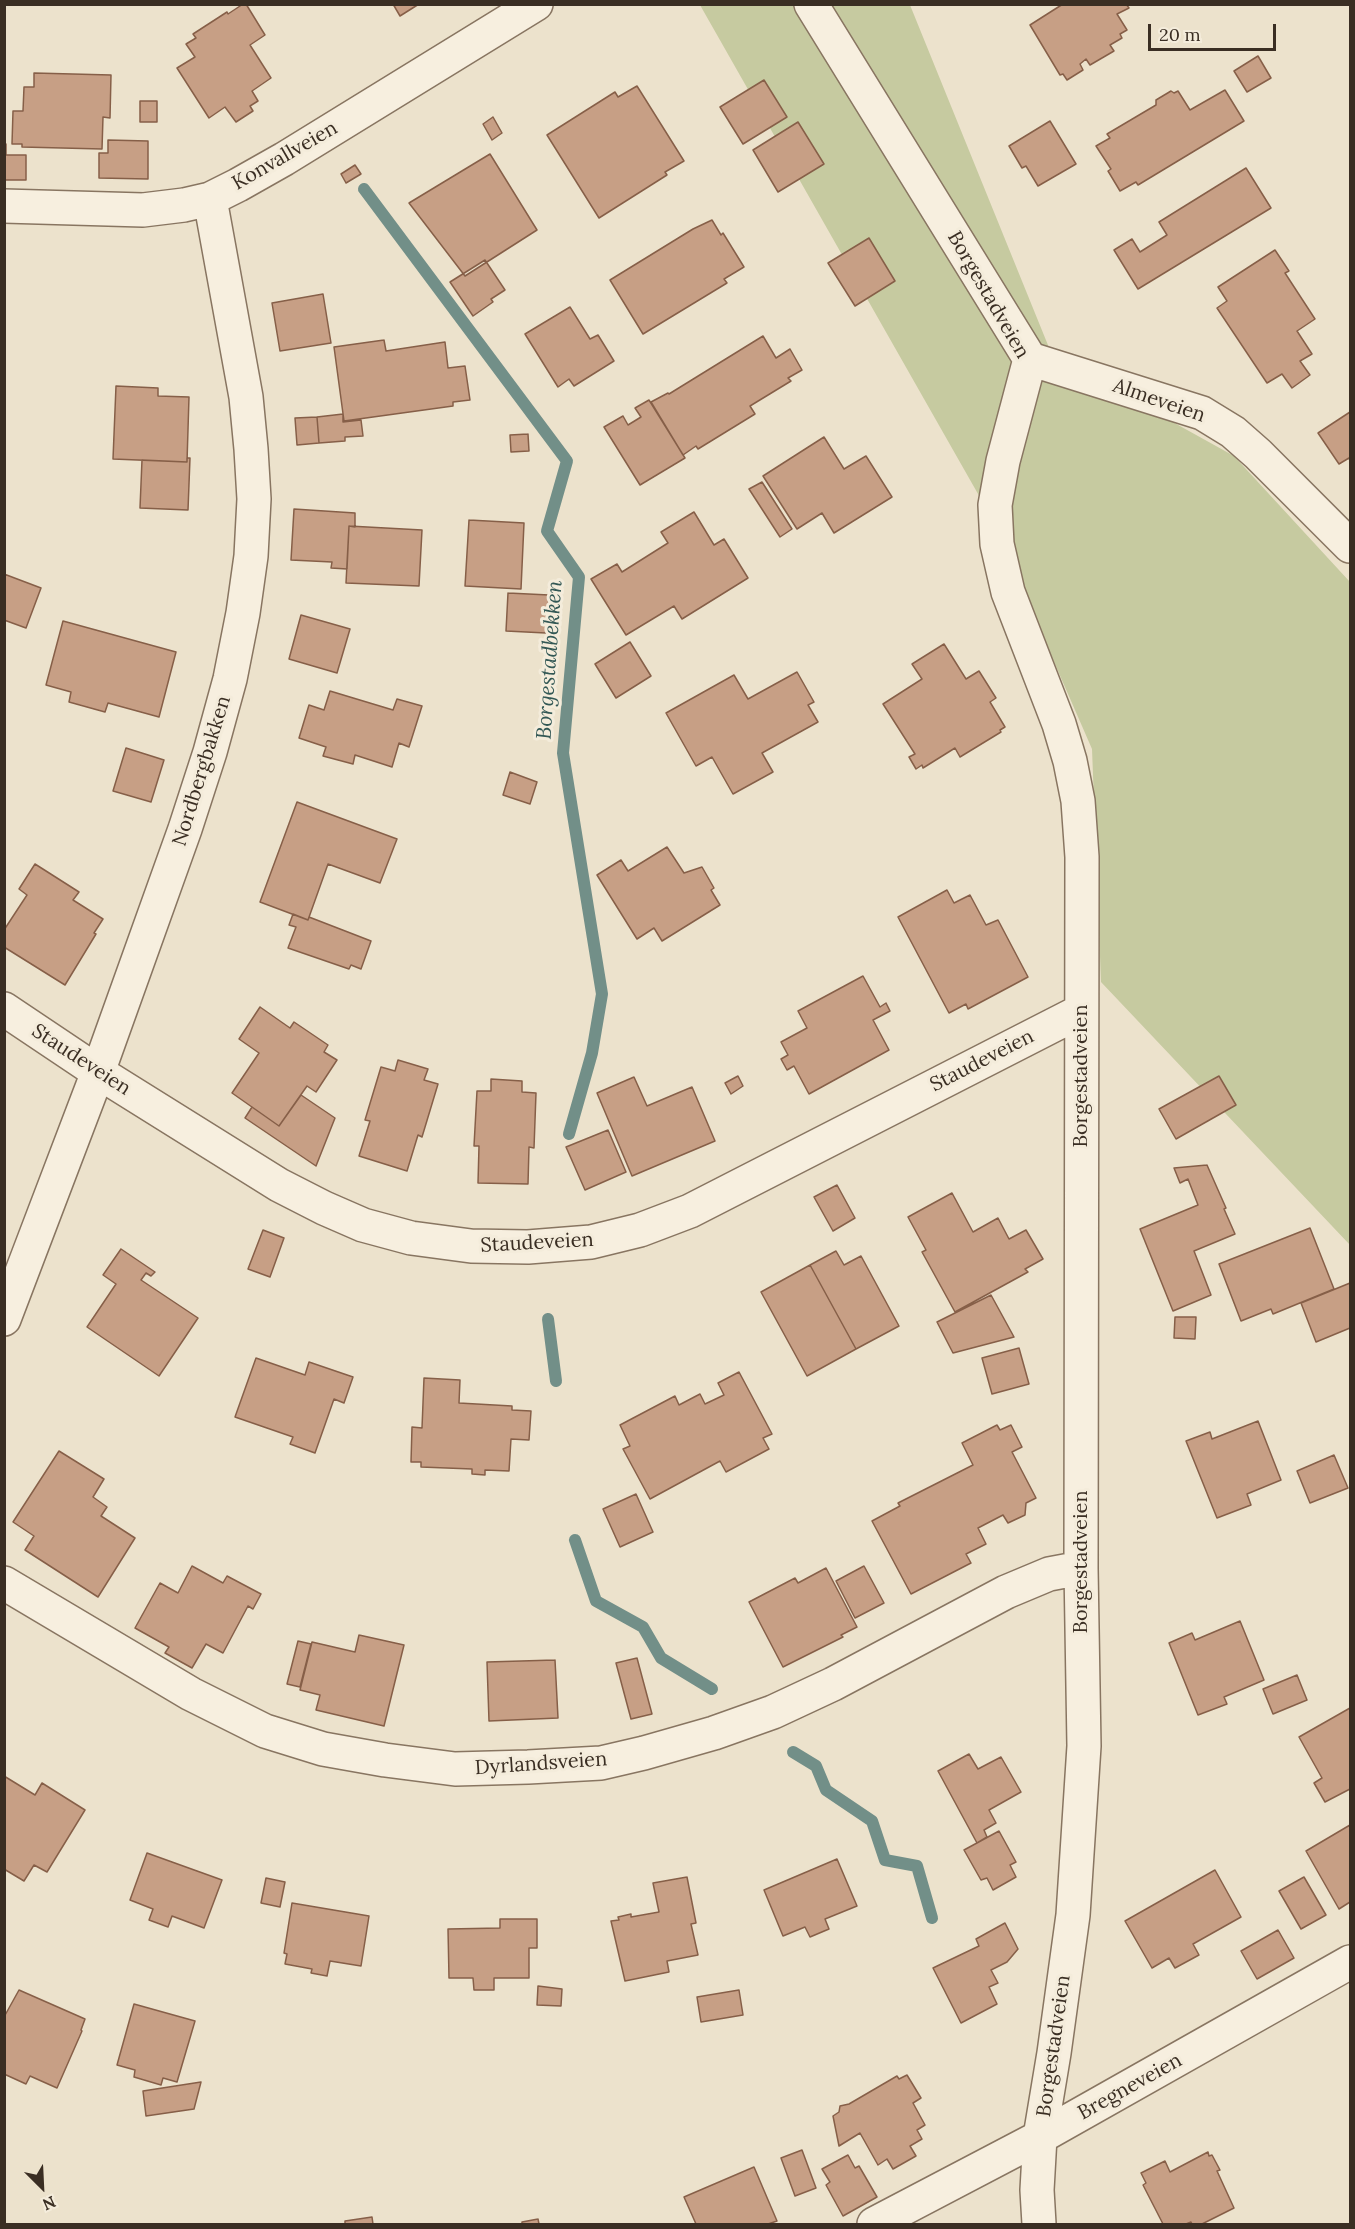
<!DOCTYPE html>
<html>
<head>
<meta charset="utf-8">
<style>
  body { margin:0 }
  #map { position:relative; width:1355px; height:2229px; overflow:hidden; background:#ece2cc; font-family:Lora,serif }
  canvas { display:block }
  .frame { position:absolute; inset:0; border:6px solid #3a2e23; pointer-events:none }
  .north { position:absolute; left:12px; top:2157px; width:60px; height:60px; -webkit-text-stroke:4px #f4ecdb; paint-order:stroke; rotate:156deg; font-size:16px; font-weight:700; line-height:24px; text-align:center; color:#3a2e23 }
  .north::after { content:''; display:block; margin:auto; width:21px; height:27px; background:#3a2e23; clip-path:polygon(50% 0,100% 100%,50% 72%,0 100%) }
  .scale { position:absolute; left:1148px; top:24px; width:128px; height:27px; box-sizing:border-box; border:3px solid #3a2e23; border-top:0; padding-left:8px; font-size:18px; line-height:21px; white-space:nowrap; color:#3a2e23; -webkit-text-stroke:4px #f4ecdb; paint-order:stroke }
</style>
</head>
<body>
<div id="map">
<canvas width="1355" height="2229"></canvas>
<div class="frame"></div>
<div class="north">N</div>
<div class="scale">20 m</div>
</div>
<script>
const c = document.querySelector('canvas').getContext('2d');
c.lineJoin = 'round';
function fill(path, color) { c.fillStyle = color; c.fill(path, 'evenodd'); }
const poly = rows => new Path2D(rows.map(r => 'M' + r).join(''));
function stroke(path, color, width, dash) { c.strokeStyle = color; c.lineWidth = width; c.lineCap = dash ? 'butt' : 'round'; c.setLineDash(dash || []); c.stroke(path); }
function label(font, color, halo, rows, align = 'center') {
  c.font = font + ' Lora,serif'; c.lineWidth = 6; c.setLineDash([]); c.textBaseline = 'middle'; c.strokeStyle = halo; c.fillStyle = color; for (const [text, x, y, turn = 0] of rows) {
    c.save(); c.translate(x, y); c.rotate((+turn || 0) * Math.PI / 180); c.textAlign = isNaN(turn) ? turn : align; if (halo) c.strokeText(text, 0, 0); c.fillText(text, 0, 0); c.restore();
  }
}
fill(poly([
  [700,5,910,5,1052,355,1234,456,1350,582,1350,1245,1101,982,1092,749,990,515]
]), '#c6caa0');
stroke(poly([
  [364,189,567,461,547,531,579,577,563,753,602,994,592,1053,569,1134],
  [548,1319,556,1381],
  [575,1540,596,1601,643,1627,661,1658,712,1689],
  [793,1752,816,1766,826,1790,872,1821,885,1860,917,1866,932,1918]
]), '#728f88', 12);
const building = poly([
  [243,4,246,4,265,35,250,45,271,78,252,91,258,101,250,106,253,111,236,122,225,107,209,118,177,68,195,57,186,44,196,38,193,34,227,12,228,14,243,4],
  [393,4,419,4,400,16,393,4],
  [1063,4,1126,4,1129,8,1117,14,1127,30,1120,34,1122,38,1110,45,1114,51,1090,65,1086,59,1080,64,1083,70,1067,80,1063,74,1060,75,1030,25,1063,4],
  [1258,56,1271,78,1247,92,1234,71,1258,56],
  [34,73,111,75,110,118,103,117,102,149,22,147,22,144,12,144,13,111,23,111,24,87,34,87,34,73],
  [764,80,787,117,743,144,720,107,764,80],
  [637,86,684,161,665,172,667,175,599,218,547,135,615,92,618,97,637,86],
  [1225,90,1244,121,1138,185,1136,182,1120,191,1108,171,1111,169,1096,146,1110,138,1107,134,1156,105,1156,100,1171,91,1174,93,1178,91,1190,110,1225,90],
  [140,101,157,101,157,122,140,122,140,101],
  [493,117,502,133,492,140,483,124,493,117],
  [1050,121,1076,164,1038,186,1026,166,1022,168,1009,146,1050,121],
  [798,122,824,164,778,192,753,150,798,122],
  [108,140,148,141,148,179,99,178,99,153,108,153,108,140],
  [4,144,6,144,6,155,26,155,26,180,4,180,4,144],
  [490,154,537,230,465,276,409,203,490,154],
  [355,165,361,174,346,183,341,174,355,165],
  [1246,168,1271,208,1138,289,1114,250,1132,239,1140,252,1167,235,1159,222,1246,168],
  [712,220,721,235,723,233,744,267,724,279,727,283,643,334,610,280,693,229,712,220],
  [869,238,895,281,855,306,828,263,869,238],
  [1275,250,1289,271,1285,273,1315,319,1297,331,1312,354,1300,361,1310,375,1292,388,1282,374,1267,383,1217,308,1227,301,1218,287,1275,250],
  [485,260,505,290,491,299,493,302,473,316,450,282,485,260],
  [323,294,331,343,280,351,272,303,323,294],
  [570,307,590,339,598,335,614,361,574,386,569,379,558,387,525,334,570,307],
  [763,336,776,358,790,349,802,370,788,378,791,381,750,406,755,414,698,449,696,446,683,455,651,402,668,393,669,394,763,336],
  [384,340,386,351,445,342,448,368,465,366,470,400,453,402,453,406,344,421,334,347,384,340],
  [116,386,158,388,158,396,189,397,187,462,113,459,116,386],
  [649,400,685,458,640,485,604,427,623,416,628,425,641,417,635,408,649,400],
  [1350,412,1350,461,1349,458,1339,464,1318,433,1350,412],
  [343,414,343,422,361,420,363,436,345,437,345,441,319,443,317,417,343,414],
  [317,417,319,443,297,445,295,418,317,417],
  [528,434,529,451,511,452,510,435,528,434],
  [824,437,844,469,866,456,892,497,834,533,822,513,797,529,763,476,824,437],
  [187,458,190,458,188,510,140,508,142,460,187,462,187,458],
  [762,482,792,529,780,537,749,489,762,482],
  [294,509,355,513,355,527,349,526,347,569,331,568,332,562,291,560,294,509],
  [694,512,714,545,724,539,748,578,682,619,674,606,626,635,591,579,617,564,622,572,668,543,661,532,694,512],
  [469,520,524,523,521,589,465,586,469,520],
  [349,526,422,530,419,586,346,583,349,526],
  [4,574,41,588,26,628,4,620,4,574],
  [508,593,549,595,546,633,506,631,508,593],
  [301,615,350,629,337,673,289,659,301,615],
  [63,621,176,652,159,717,108,703,105,712,69,702,71,692,46,685,63,621],
  [630,642,651,676,616,698,595,664,630,642],
  [944,644,966,679,979,671,996,698,990,702,1005,727,1000,730,1001,732,960,757,955,748,923,768,922,765,916,769,909,757,915,754,883,704,922,679,912,664,944,644],
  [797,672,814,702,808,705,818,722,762,753,773,772,733,794,712,757,696,766,666,713,734,675,748,699,797,672],
  [330,691,393,710,397,699,422,706,409,747,399,743,392,767,355,755,353,764,323,756,326,747,299,738,309,705,324,710,330,691],
  [126,748,164,760,151,802,113,791,126,748],
  [510,772,537,782,530,804,503,795,510,772],
  [297,802,397,839,380,883,328,864,308,920,260,902,297,802],
  [667,847,684,873,702,867,714,888,711,890,720,905,662,941,654,928,637,939,597,875,621,860,628,871,667,847],
  [35,864,79,892,73,900,103,919,94,933,96,934,65,985,4,947,4,930,27,895,19,889,35,864],
  [947,890,954,903,970,895,986,925,998,920,1028,977,968,1009,966,1004,949,1013,898,917,947,890],
  [293,914,308,920,309,917,371,941,361,969,351,965,349,969,288,948,296,927,289,925,293,914],
  [863,976,880,1007,886,1003,890,1011,873,1020,889,1050,809,1094,794,1066,787,1070,781,1059,788,1055,781,1042,807,1028,798,1011,863,976],
  [260,1007,290,1028,294,1022,328,1045,324,1052,337,1060,316,1092,307,1086,279,1126,232,1093,259,1053,239,1039,260,1007],
  [398,1060,428,1069,424,1080,438,1084,422,1137,418,1135,407,1171,359,1156,370,1121,365,1120,381,1067,395,1071,398,1060],
  [738,1076,743,1086,731,1094,725,1083,738,1076],
  [1219,1076,1236,1105,1176,1139,1159,1109,1219,1076],
  [634,1077,647,1106,692,1087,715,1141,632,1176,597,1093,634,1077],
  [491,1079,522,1081,522,1092,536,1093,534,1148,529,1147,528,1184,478,1183,479,1146,474,1146,477,1091,491,1091,491,1079],
  [301,1095,335,1118,316,1166,245,1118,252,1107,279,1126,301,1095],
  [608,1130,626,1172,585,1190,566,1147,608,1130],
  [1207,1165,1226,1208,1224,1209,1235,1234,1194,1251,1211,1295,1173,1311,1140,1229,1198,1205,1188,1179,1180,1183,1174,1168,1207,1165],
  [837,1185,855,1218,833,1231,814,1197,837,1185],
  [952,1193,973,1232,998,1218,1009,1239,1026,1230,1043,1259,1025,1269,1028,1272,955,1312,922,1252,926,1250,908,1217,952,1193],
  [1310,1228,1334,1289,1273,1314,1271,1309,1241,1321,1219,1264,1310,1228],
  [263,1230,284,1238,270,1277,248,1269,263,1230],
  [121,1249,155,1272,151,1276,146,1273,141,1280,198,1318,159,1376,87,1327,116,1284,103,1275,121,1249],
  [836,1251,844,1265,861,1256,899,1326,856,1349,810,1265,836,1251],
  [810,1265,856,1349,807,1376,761,1292,810,1265],
  [1350,1283,1350,1328,1316,1342,1301,1303,1350,1283],
  [991,1295,1014,1337,953,1353,937,1322,991,1295],
  [1175,1317,1196,1317,1195,1339,1174,1338,1175,1317],
  [1019,1348,1029,1384,992,1394,982,1358,1019,1348],
  [256,1358,305,1375,309,1362,353,1377,344,1403,334,1399,315,1453,290,1444,293,1437,235,1417,256,1358],
  [739,1372,772,1434,763,1438,769,1449,726,1472,720,1461,650,1499,623,1449,630,1446,620,1425,675,1396,679,1405,700,1394,705,1404,724,1395,718,1383,739,1372],
  [424,1378,460,1380,459,1403,512,1406,512,1410,531,1411,529,1440,511,1439,509,1471,485,1470,485,1475,472,1474,472,1469,421,1467,421,1462,411,1462,412,1427,422,1428,424,1378],
  [1258,1421,1281,1480,1247,1494,1251,1505,1217,1518,1186,1441,1210,1432,1212,1439,1258,1421],
  [997,1425,1000,1430,1011,1425,1022,1447,1012,1452,1036,1498,1026,1503,1025,1515,1008,1523,1003,1515,978,1528,986,1544,966,1554,971,1563,911,1594,872,1521,900,1506,898,1503,973,1465,962,1443,997,1425],
  [59,1451,104,1479,93,1497,107,1507,101,1516,135,1538,98,1597,25,1550,34,1536,13,1522,59,1451],
  [1334,1455,1348,1488,1310,1503,1297,1471,1334,1455],
  [636,1494,653,1532,620,1547,603,1509,636,1494],
  [192,1566,223,1583,227,1576,261,1594,253,1609,248,1606,223,1653,206,1644,192,1668,165,1653,169,1647,135,1628,160,1583,178,1593,192,1566],
  [864,1566,884,1603,855,1618,836,1581,864,1566],
  [826,1568,857,1627,841,1635,843,1637,783,1667,749,1602,795,1578,798,1583,826,1568],
  [1240,1621,1264,1680,1224,1697,1227,1704,1198,1715,1169,1643,1192,1633,1195,1640,1240,1621],
  [359,1635,404,1645,384,1726,316,1710,320,1695,300,1690,312,1642,355,1652,359,1635],
  [298,1641,311,1644,300,1687,287,1684,298,1641],
  [637,1658,652,1714,631,1719,616,1663,637,1658],
  [555,1660,558,1718,489,1721,487,1662,555,1660],
  [1297,1675,1307,1700,1273,1714,1263,1689,1297,1675],
  [1350,1708,1350,1789,1325,1802,1314,1783,1322,1778,1299,1737,1350,1708],
  [969,1754,978,1769,1001,1757,1021,1792,989,1810,996,1823,984,1830,987,1837,977,1843,938,1771,969,1754],
  [4,1776,35,1795,42,1783,85,1810,47,1872,34,1865,24,1881,4,1869,4,1776],
  [1350,1825,1350,1902,1339,1909,1306,1851,1350,1825],
  [999,1831,1016,1862,1010,1865,1016,1877,993,1890,987,1878,981,1880,964,1850,999,1831],
  [147,1853,222,1880,204,1928,172,1916,168,1927,149,1920,153,1909,130,1900,147,1853],
  [837,1859,857,1906,825,1919,829,1929,810,1937,805,1927,783,1936,764,1890,837,1859],
  [1215,1870,1241,1917,1193,1944,1199,1955,1175,1968,1169,1958,1152,1968,1125,1921,1215,1870],
  [687,1877,696,1923,691,1924,698,1955,667,1961,669,1972,625,1981,611,1921,619,1920,618,1917,631,1914,631,1917,659,1912,653,1883,687,1877],
  [1304,1877,1326,1915,1301,1929,1279,1891,1304,1877],
  [266,1878,285,1882,280,1907,261,1903,266,1878],
  [292,1903,369,1916,361,1966,330,1961,327,1976,311,1973,312,1969,285,1964,287,1954,284,1953,292,1903],
  [500,1919,537,1919,537,1948,529,1948,529,1978,494,1978,494,1990,474,1990,473,1978,449,1978,448,1929,500,1928,500,1919],
  [1005,1923,1018,1949,1007,1962,991,1970,998,1983,989,1987,997,2004,961,2023,933,1968,979,1946,976,1939,1005,1923],
  [1278,1930,1294,1958,1257,1979,1241,1951,1278,1930],
  [538,1986,562,1989,561,2006,537,2005,538,1986],
  [19,1990,85,2019,81,2030,82,2031,57,2088,30,2076,26,2084,4,2074,4,2017,19,1990],
  [739,1990,743,2015,701,2022,697,1997,739,1990],
  [134,2004,195,2021,177,2082,163,2078,161,2085,134,2077,135,2070,117,2065,134,2004],
  [907,2075,921,2098,913,2103,925,2125,917,2130,922,2139,910,2146,916,2156,893,2169,887,2159,878,2165,860,2133,839,2146,833,2116,839,2112,840,2106,849,2104,897,2076,899,2079,907,2075],
  [201,2082,194,2109,146,2116,143,2091,201,2082],
  [802,2150,816,2188,795,2196,781,2158,802,2150],
  [1208,2152,1209,2156,1212,2155,1220,2170,1217,2171,1234,2208,1202,2224,1192,2224,1191,2222,1186,2224,1163,2224,1143,2185,1146,2183,1141,2173,1165,2161,1170,2172,1208,2152],
  [848,2155,855,2168,859,2166,877,2197,843,2216,826,2185,830,2182,822,2169,848,2155],
  [754,2167,777,2221,768,2224,696,2224,684,2197,754,2167],
  [372,2217,373,2224,345,2224,345,2221,372,2217],
  [538,2219,539,2224,522,2224,522,2222,538,2219]
]);
fill(building, '#c79f85');
stroke(building, '#865f48', 1.5);
const street = poly([
  [811,4,1030,359,1003,461,995,505,997,544,1008,592,1059,724,1070,761,1078,801,1082,857,1081,1568,1084,1746,1073,1915,1054,2053,1040,2137,1037,2190,1039,2224],
  [4,206,143,210,184,205,210,199,238,185,284,159,536,4],
  [1030,359,1202,413,1233,432,1258,454,1350,546],
  [4,1009,98,1072,279,1185,324,1208,363,1225,411,1238,471,1246,528,1247,591,1242,640,1230,690,1211,1081,1011],
  [4,1319,98,1072,185,829,210,752,230,679,243,613,251,556,254,499,251,449,246,397,210,199],
  [4,1583,191,1694,265,1731,323,1749,385,1760,455,1769,528,1767,601,1763,644,1753,714,1733,773,1712,833,1684,1006,1592,1049,1574,1081,1568],
  [874,2224,1040,2137,1350,1962]
]);
stroke(street, '#887561', 36);
stroke(street, '#f7efdf', 33);
label('20px', '#3a2e23', '#f4ecdb', [
  ["Konvallveien",285,156,-30],
  ["Borgestadveien",988,295,60],
  ["Almeveien",1159,401,19],
  ["Nordbergbakken",202,771,-73],
  ["Staudeveien",81,1060,33],
  ["Staudeveien",982,1061,-27],
  ["Borgestadveien",1081,1076,-90],
  ["Staudeveien",537,1243,-3],
  ["Borgestadveien",1081,1562,-90],
  ["Dyrlandsveien",541,1764,-4],
  ["Borgestadveien",1054,2046,-82],
  ["Bregneveien",1130,2087,-29]
]);
label('italic 21px', '#335855', '#f4ecdb', [
  ["Borgestadbekken",550,660,-86]
]);
</script>
</body>
</html>
